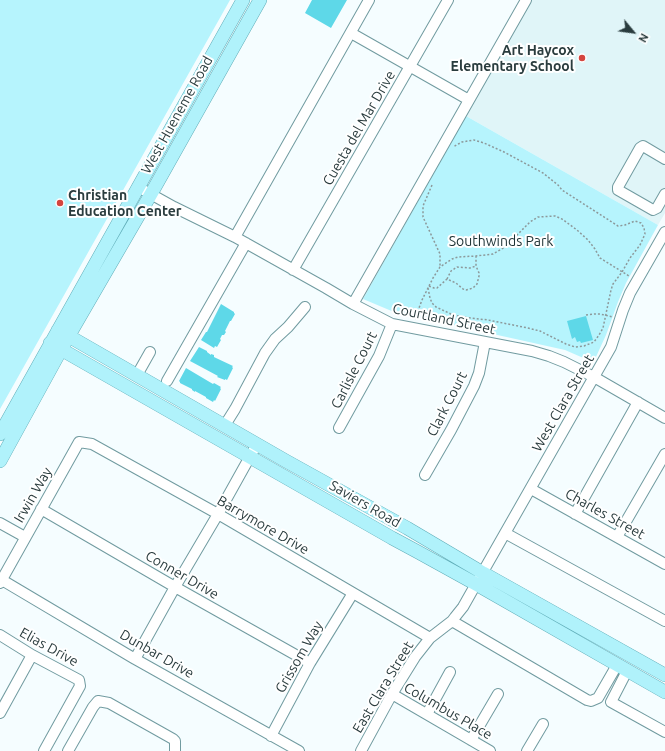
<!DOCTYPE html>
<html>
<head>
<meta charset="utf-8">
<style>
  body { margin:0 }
  #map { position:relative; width:665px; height:751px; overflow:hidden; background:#f5fdff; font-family:Ubuntu,sans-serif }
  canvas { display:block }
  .north { position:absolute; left:613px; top:12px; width:40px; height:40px; -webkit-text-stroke:3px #fff; paint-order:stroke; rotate:119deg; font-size:11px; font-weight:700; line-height:16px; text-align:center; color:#2a3c3e }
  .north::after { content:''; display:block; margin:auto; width:14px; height:18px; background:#2a3c3e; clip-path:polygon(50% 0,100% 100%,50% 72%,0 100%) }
</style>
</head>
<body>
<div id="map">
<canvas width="665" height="751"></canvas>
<div class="north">N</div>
</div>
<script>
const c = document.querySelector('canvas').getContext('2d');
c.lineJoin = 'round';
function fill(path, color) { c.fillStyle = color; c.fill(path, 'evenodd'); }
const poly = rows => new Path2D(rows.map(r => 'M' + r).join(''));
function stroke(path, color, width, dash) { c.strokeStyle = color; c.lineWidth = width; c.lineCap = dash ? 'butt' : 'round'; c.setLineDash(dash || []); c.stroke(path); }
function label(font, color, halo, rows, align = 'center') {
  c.font = font + ' Ubuntu,sans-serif'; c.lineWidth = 4; c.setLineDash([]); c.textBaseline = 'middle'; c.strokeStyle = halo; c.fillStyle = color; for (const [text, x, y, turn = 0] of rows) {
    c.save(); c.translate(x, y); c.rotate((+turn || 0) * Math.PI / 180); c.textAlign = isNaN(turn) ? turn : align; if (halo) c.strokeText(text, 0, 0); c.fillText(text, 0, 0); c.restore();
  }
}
fill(poly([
  [532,0,665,0,665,213,658,225,466,116]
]), '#e0f5f8');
fill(poly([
  [0,0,230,0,0,409],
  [466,116,658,225,626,283,618,302,606,335,595,359,591,361,588,360,565,350,394,312,363,299]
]), '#b6f4fd');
fill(poly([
  [312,0,347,0,331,28,305,13],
  [221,304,234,312,234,313,235,314,231,321,230,321,225,331,226,332,224,335,222,335,220,339,221,340,217,347,215,346,214,348,201,340,206,332,207,332],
  [586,316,593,340,581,343,580,341,577,342,575,337,572,339,567,321],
  [199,347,207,351,207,352,211,355,211,354,214,355,214,357,216,358,233,366,232,367,233,368,227,380,225,379,225,380,217,377,218,376,190,361],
  [186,368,213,384,214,383,221,387,220,388,221,389,215,401,214,400,213,402,206,398,206,397,195,391,195,392,192,390,192,389,180,383,180,382,179,381]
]), '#5ed8e8');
const minor = poly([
  [351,33,469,100],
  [665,159,643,146,640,148,618,187,618,190,653,210,657,208,665,194],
  [138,187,174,207,235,237,326,288,353,304,392,324,532,351,549,356,564,362,594,377,665,418],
  [235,237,369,0],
  [293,270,448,0],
  [353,304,526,0],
  [137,375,150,352],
  [167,381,246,243],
  [225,425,235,409,265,353,275,339,288,327,305,307],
  [339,428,379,356,392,324],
  [425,475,451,430,474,386,479,373,485,342],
  [531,489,665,564],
  [41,509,175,587,310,663],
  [575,514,638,402],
  [0,523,25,537],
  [505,533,665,621],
  [617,537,665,454],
  [2,580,135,659,299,751],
  [0,583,79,442,92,444,218,514,430,638],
  [452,621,587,700,591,701,598,698,617,665],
  [0,635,32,655,79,680,80,686,44,751],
  [135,659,175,587,218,514,257,444],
  [627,671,611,702,665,732],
  [392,694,490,751],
  [0,713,32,655],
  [427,714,450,672],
  [271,736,310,663,353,593],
  [471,740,498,694],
  [68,751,93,707,98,701,109,703,173,739,175,741,175,751],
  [361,751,392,694,415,657,430,638,452,621,455,617,463,607,476,584,611,347,623,310,630,293,665,232],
  [527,751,543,724]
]);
const major = poly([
  [58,330,286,461,407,528,483,573,665,675],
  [50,343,392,538,418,552,476,584,665,692],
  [0,434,243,0],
  [0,461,68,337,151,194,260,0]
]);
stroke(minor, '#719ba0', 12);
stroke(major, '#5fadb8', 14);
stroke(poly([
  [432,185,423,206,423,217,440,254,440,267],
  [447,279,451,271,457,267,470,268,476,266],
  [429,286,434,288,437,288,447,279,456,283,463,289,466,290,473,288,477,284,479,276,479,273,476,266,476,256],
  [428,288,430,298,432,303,436,307,451,314,462,317,488,320,528,328,540,331,566,344,575,347,584,346,594,342,599,335,603,328,611,290,613,284,622,272,630,258,640,245,645,234,644,228,641,223,635,221,625,225,618,226,562,190,558,185,543,173,504,152,484,143,474,140,462,142,453,147],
  [586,315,594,314,600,314,613,317],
  [415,319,422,300,433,278,440,267,452,259,458,257,476,256,493,254,505,247,530,222,538,217,555,216,562,219,577,230,588,240,595,249,600,258,629,276]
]), '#8c999b', 1.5, [2, 2]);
stroke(minor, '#fff', 10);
stroke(major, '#b0f2fb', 13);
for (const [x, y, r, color] of [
  [582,58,4,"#d4453f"],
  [60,203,4,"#d4453f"]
]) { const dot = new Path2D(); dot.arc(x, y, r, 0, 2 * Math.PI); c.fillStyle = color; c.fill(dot); stroke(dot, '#fff', 1.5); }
label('bold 14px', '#2a3c3e', '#fff', [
  ["Art Haycox",574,50],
  ["Elementary School",574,66],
  ["Christian",68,195,"left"],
  ["Education Center",68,211,"left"]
], 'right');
label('14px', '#2a3c3e', '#fff', [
  ["West Hueneme Road",177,115,-61],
  ["Cuesta del Mar Drive",359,128,-60],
  ["Courtland Street",444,319,12],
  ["Carlisle Court",354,370,-63],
  ["West Clara Street",563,403,-60],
  ["Clark Court",447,404,-63],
  ["Irwin Way",33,495,-60],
  ["Saviers Road",365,504,30],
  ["Charles Street",605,514,29],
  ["Barrymore Drive",263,525,30],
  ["Conner Drive",182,575,30],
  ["Elias Drive",49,647,29],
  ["Dunbar Drive",157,654,30],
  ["Grissom Way",299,657,-60],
  ["East Clara Street",383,687,-59],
  ["Columbus Place",448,711,30]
]);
label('14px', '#1c3134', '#fff', [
  ["Southwinds Park",501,241]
]);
</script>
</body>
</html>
